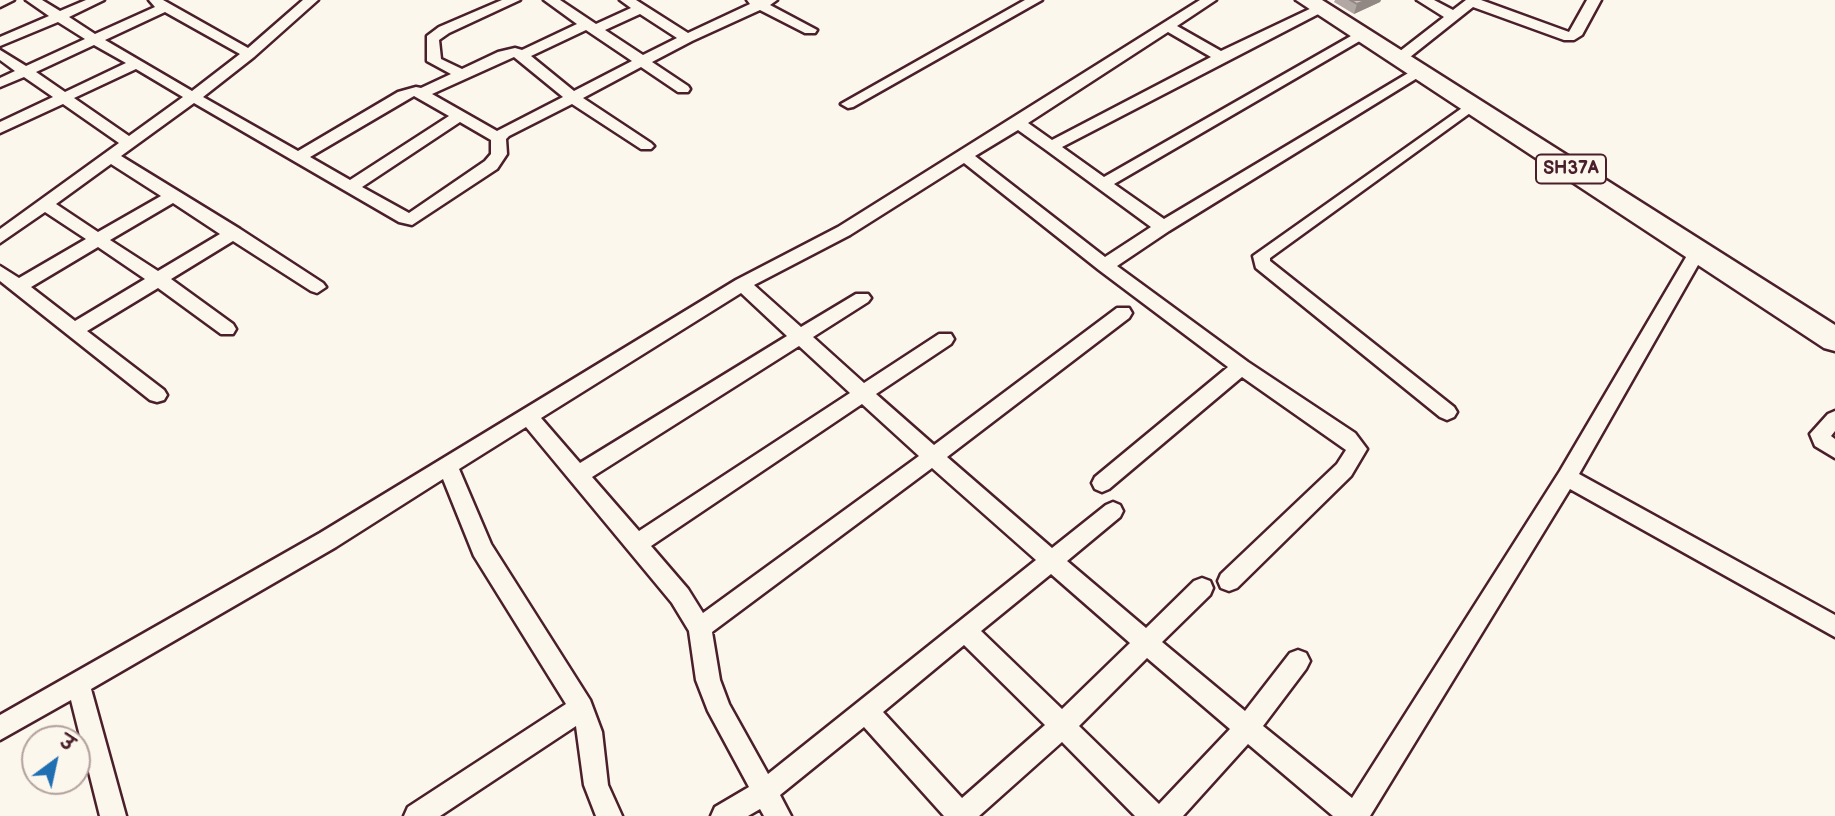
<!DOCTYPE html>
<html>
<head>
<meta charset="utf-8">
<style>
  body { margin:0 }
  #map { position:relative; width:1835px; height:816px; overflow:hidden; background:#fbf7ec; font-family:"Balsamiq Sans","Playpen Sans Deva",sans-serif }
  canvas { display:block }
  .north { position:absolute; left:21px; top:725px; width:70px; height:70px; box-sizing:border-box; background:#fbf7ec; border:2px solid #b4a19f; border-radius:50%; rotate:33deg; font-size:19px; font-weight:700; line-height:28px; text-align:center; color:#4a1f2b }
  .north::after { content:''; display:block; margin:auto; width:24px; height:32px; background:#1f6fb2; clip-path:polygon(50% 0,100% 100%,50% 72%,0 100%) }
</style>
</head>
<body>
<div id="map">
<canvas width="1835" height="816"></canvas>
<div class="north">उ</div>
</div>
<script>
const c = document.querySelector('canvas').getContext('2d');
c.lineJoin = 'round';
const poly = rows => new Path2D(rows.map(r => 'M' + r).join(''));
function stroke(path, color, width, dash) { c.strokeStyle = color; c.lineWidth = width; c.lineCap = dash ? 'butt' : 'round'; c.setLineDash(dash || []); c.stroke(path); }
function fill(path, color) { c.fillStyle = color; c.fill(path, 'evenodd'); }
function label(font, color, halo, rows, align = 'center') {
  c.font = font + ' "Balsamiq Sans",sans-serif'; c.lineWidth = 5; c.setLineDash([]); c.textBaseline = 'middle'; c.strokeStyle = halo; c.fillStyle = color; for (const [text, x, y, turn = 0] of rows) {
    c.save(); c.translate(x, y); c.rotate((+turn || 0) * Math.PI / 180); c.textAlign = isNaN(turn) ? turn : align; if (halo) c.strokeText(text, 0, 0); c.fillText(text, 0, 0); c.restore();
  }
}
const street = poly([
  [0,0,14,0,0,7,0,0],
  [26,0,42,0,60,11,86,0,104,0,69,17,95,34,155,7,149,0,163,0,248,48,303,0,318,0,254,57,203,97,298,151,398,92,416,87,421,88,451,74,427,61,427,36,439,27,502,0,520,0,449,33,439,40,441,59,462,69,498,52,515,48,522,50,577,24,544,0,560,0,596,24,631,8,620,0,636,0,688,33,750,4,747,0,777,0,770,5,817,30,815,33,805,33,760,10,692,41,652,62,688,86,690,89,688,92,678,92,641,67,583,98,651,143,654,146,651,149,641,149,572,104,509,136,506,139,507,154,497,169,412,225,399,222,194,103,121,156,240,229,323,283,326,287,317,293,311,291,233,241,171,279,233,324,236,329,233,334,221,334,158,288,87,331,164,390,167,395,164,400,157,402,150,400,0,281,0,266,19,278,86,239,45,212,0,243,0,229,119,143,63,104,0,133,0,122,53,97,24,77,0,87,0,78,15,71,0,60,0,50,26,66,85,39,58,22,0,46,0,37,49,16,26,0],
  [165,12,240,54,192,91,105,40,165,12],
  [640,14,677,38,643,55,605,30,640,14],
  [586,30,632,61,574,91,531,56,586,30],
  [94,45,126,63,65,92,36,72,94,45],
  [514,57,563,97,497,131,432,94,514,57],
  [136,69,183,97,129,136,74,98,136,69],
  [414,96,449,116,350,180,310,157,414,96],
  [460,122,491,140,491,154,485,161,409,213,362,187,460,122],
  [111,164,161,196,98,232,56,204,111,164],
  [173,203,220,234,158,271,110,240,173,203],
  [98,247,145,279,75,321,31,287,98,247],
  [1025,0,1042,0,853,107,848,108,841,104,1025,0],
  [1200,0,1216,0,1177,26,1221,51,1316,6,1321,5,1328,9,1062,147,1104,177,1358,32,1368,32,1370,35,1114,184,1164,219,1415,69,1420,68,1427,72,1169,231,1117,266,1248,362,1355,433,1367,449,1351,476,1237,588,1229,591,1221,588,1218,581,1221,574,1337,464,1346,450,1242,377,1109,489,1102,492,1095,489,1092,483,1095,477,1228,367,1099,270,964,163,850,235,754,285,801,327,856,294,868,294,871,298,868,302,813,337,864,383,939,334,951,334,954,339,951,344,876,394,934,445,1117,308,1129,308,1132,313,1129,318,947,457,1052,548,1106,505,1113,502,1120,505,1123,511,1120,517,1067,561,1146,628,1194,581,1202,578,1210,581,1213,588,1210,595,1162,642,1245,711,1290,653,1298,650,1306,653,1310,661,1306,669,1263,726,1352,798,1560,471,1692,247,1704,247,1706,251,1579,474,1835,615,1835,637,1570,489,1370,816,1333,816,1248,744,1183,816,1135,816,1062,742,979,816,944,816,864,727,780,795,791,816,764,816,760,809,748,816,711,816,715,807,749,787,708,711,696,680,689,631,672,603,526,427,459,469,491,544,590,700,602,732,608,785,622,816,596,816,584,785,576,726,440,816,404,816,408,807,566,704,474,556,443,479,336,547,91,689,126,816,100,816,71,700,0,740,0,715,320,533,736,280,838,227,1200,0],
  [1168,32,1211,57,1052,140,1028,123,1168,32],
  [1018,130,1046,150,1151,227,1105,257,975,156,1018,130],
  [741,293,787,336,580,463,541,418,741,293],
  [799,346,850,393,639,531,592,477,799,346],
  [862,404,919,456,703,613,688,589,651,546,862,404],
  [932,468,1036,560,768,774,729,704,720,680,712,632,932,468],
  [1051,574,1130,643,1062,709,981,631,1051,574],
  [964,645,1045,725,962,798,883,712,964,645],
  [1147,658,1230,729,1159,804,1079,726,1147,658],
  [1417,0,1434,0,1453,10,1466,0,1481,0,1569,32,1587,0,1601,0,1582,35,1574,40,1564,40,1473,7,1405,61,1395,61,1395,55,1444,17,1417,0],
  [1472,101,1477,102,1479,105,1477,108,1270,258,1270,261,1454,407,1457,412,1454,417,1447,420,1440,417,1256,268,1253,256,1472,101],
  [1835,411,1835,431,1831,436,1835,439,1835,458,1815,446,1810,434,1828,414,1835,411]
]);
const primary = poly([
  [1296,0,1322,0,1835,325,1835,351,1824,348,1296,0]
]);
stroke(street, '#4a1f2b', 5);
stroke(primary, '#4a1f2b', 5);
fill(street, '#fbf7ec');
fill(primary, '#fbf7ec');
fill(poly([
  [1335,0,1381,0,1380,2,1354,14,1334,2]
]), '#b2a7a2');
fill(poly([
  [1367,0,1381,0,1380,2,1354,14,1357,4]
]), '#918884');
const building = poly([
  [1350,0,1367,0,1357,4,1350,0]
]);
fill(building, '#cfc2bc');
stroke(building, '#918884', 2);
for (const [x, y, w] of [
  [1571,169,70]
]) { const box = new Path2D(); box.roundRect(x - w / 2, y - 14.5, w, 29, 5); c.fillStyle = '#fbf7ec'; c.fill(box); stroke(box, '#4a1f2b', 2); }
label('bold 18px', '#4a1f2b', null, [
  ["SH37A",1571,169]
]);
</script>
</body>
</html>
